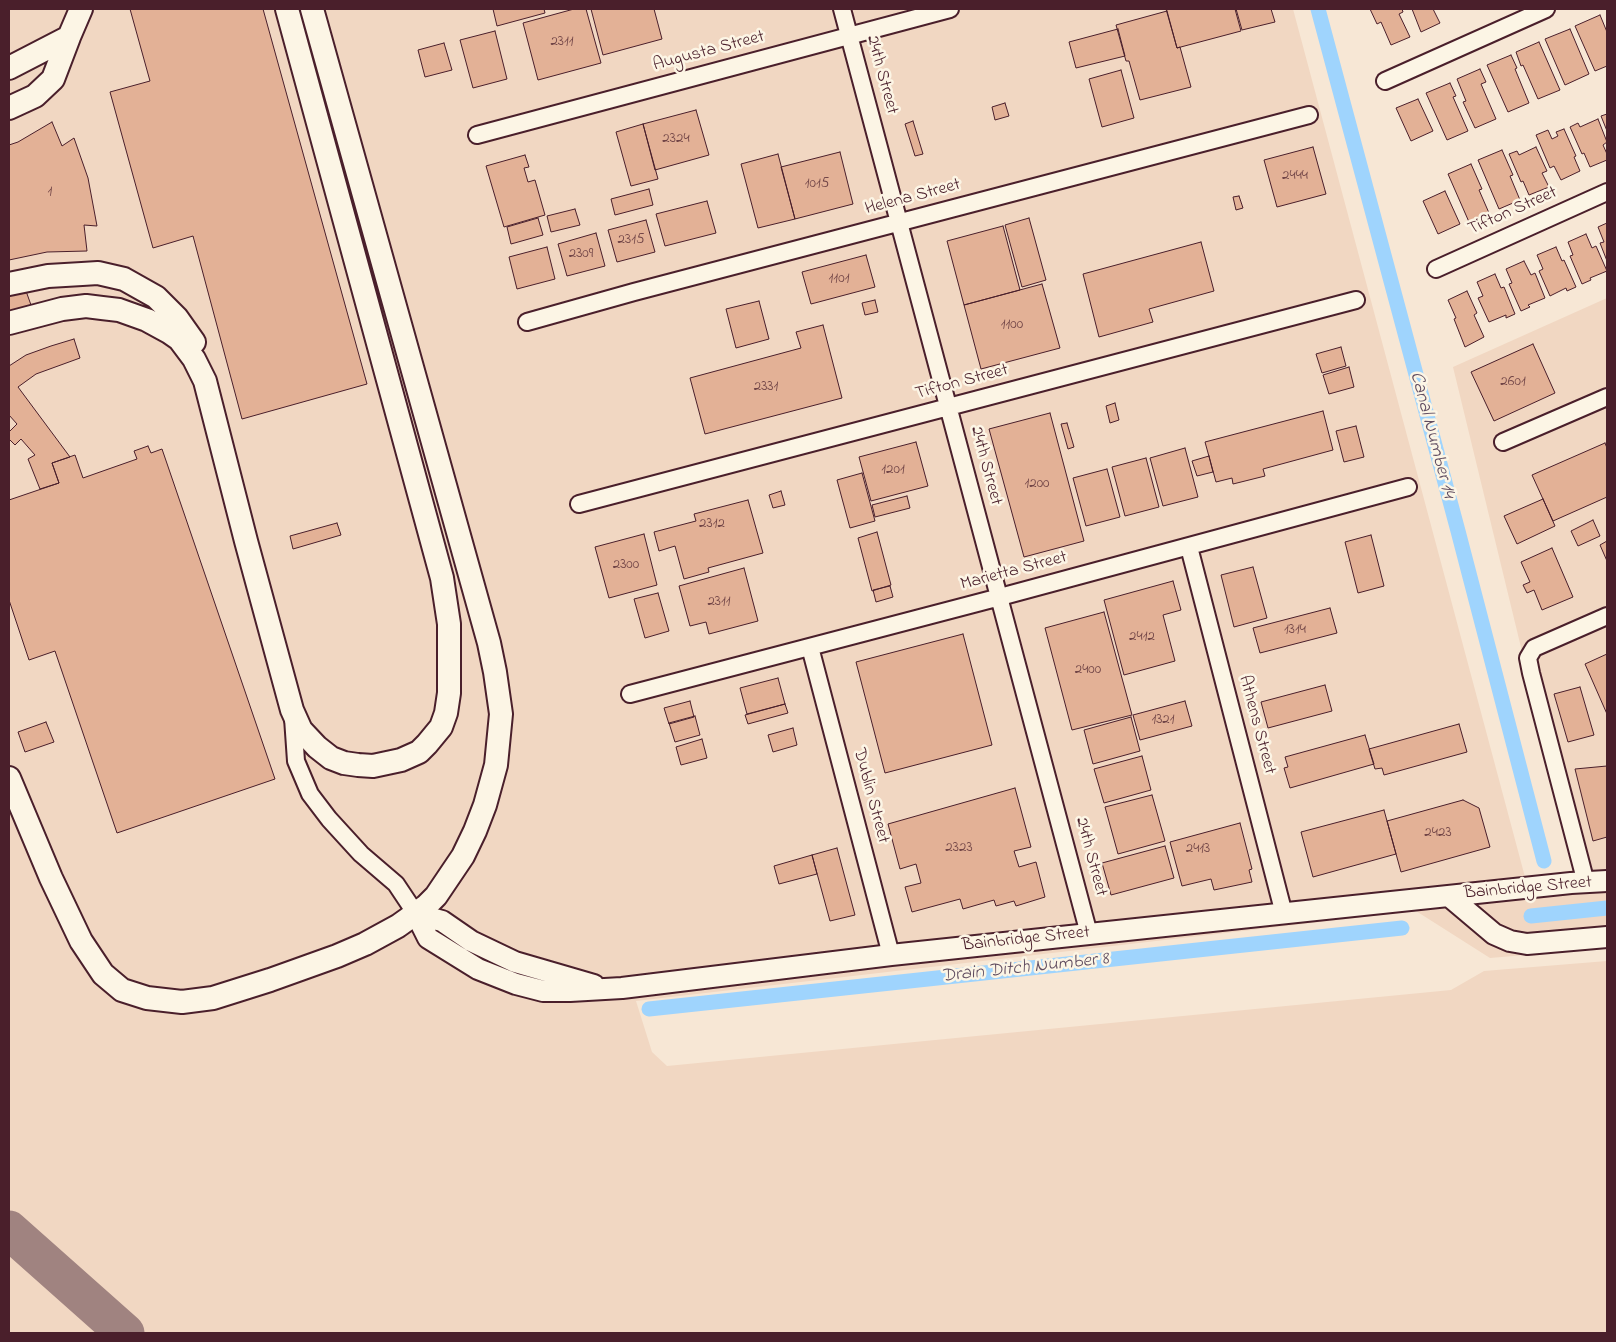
<!DOCTYPE html>
<html>
<head>
<meta charset="utf-8">
<style>
  body { margin:0 }
  #map { position:relative; width:1616px; height:1342px; overflow:hidden; background:#f7e7d5; font-family:"Indie Flower",sans-serif }
  canvas { display:block }
  .frame { position:absolute; inset:0; border:10px solid #4a1f2b; pointer-events:none }
</style>
</head>
<body>
<div id="map">
<canvas width="1616" height="1342"></canvas>
<div class="frame"></div>
</div>
<script>
const c = document.querySelector('canvas').getContext('2d');
c.lineJoin = 'round';
function fill(path, color) { c.fillStyle = color; c.fill(path, 'evenodd'); }
const poly = rows => new Path2D(rows.map(r => 'M' + r).join(''));
function stroke(path, color, width, dash) { c.strokeStyle = color; c.lineWidth = width; c.lineCap = dash ? 'butt' : 'round'; c.setLineDash(dash || []); c.stroke(path); }
function label(font, color, halo, rows, align = 'center') {
  c.font = font + ' "Indie Flower",sans-serif'; c.lineWidth = 5; c.setLineDash([]); c.textBaseline = 'middle'; c.strokeStyle = halo; c.fillStyle = color; for (const [text, x, y, turn = 0] of rows) {
    c.save(); c.translate(x, y); c.rotate((+turn || 0) * Math.PI / 180); c.textAlign = isNaN(turn) ? turn : align; if (halo) c.strokeText(text, 0, 0); c.fillText(text, 0, 0); c.restore();
  }
}
fill(poly([
  [9,9,1293,9,1525,877,1575,870,1453,367,1607,298,1607,948,1490,958,1416,911,636,1001,652,1052,667,1066,1451,990,1484,971,1607,961,1607,1333,9,1333]
]), '#f1d7c2');
stroke(poly([
  [1318,9,1458,531,1544,861],
  [1531,916,1607,908],
  [649,1009,1402,928]
]), '#9fd4fd', 15);
stroke(poly([
  [9,1230,125,1333]
]), '#a08380', 39);
const building = poly([
  [130,9,263,9,367,384,242,419,193,236,153,248,110,92,150,81,130,9],
  [493,9,544,9,545,13,497,26,493,9],
  [574,9,586,9,601,63,538,80,523,23,574,9],
  [591,9,654,9,662,39,603,55,591,9],
  [1166,9,1235,9,1241,31,1177,48,1166,9],
  [1236,9,1271,9,1275,22,1242,30,1236,9],
  [1370,9,1402,9,1403,12,1399,14,1410,37,1391,45,1381,22,1377,24,1370,9],
  [1412,9,1433,9,1440,23,1421,32,1412,9],
  [1167,11,1177,48,1180,47,1191,87,1140,100,1129,61,1126,61,1116,25,1167,11],
  [1600,15,1607,32,1607,66,1595,71,1575,26,1600,15],
  [1118,29,1125,56,1076,68,1069,42,1118,29],
  [1570,29,1589,74,1565,85,1545,39,1570,29],
  [495,31,507,79,473,88,460,40,495,31],
  [1539,42,1560,90,1538,99,1523,65,1521,66,1516,52,1539,42],
  [444,43,452,70,425,77,418,50,444,43],
  [1511,55,1517,68,1515,69,1529,103,1508,112,1487,65,1511,55],
  [1480,69,1486,82,1481,84,1496,119,1475,128,1463,102,1466,101,1457,79,1480,69],
  [1121,70,1134,118,1102,127,1089,79,1121,70],
  [1450,83,1456,96,1453,97,1468,131,1447,140,1426,93,1450,83],
  [1418,99,1433,131,1411,141,1396,108,1418,99],
  [1005,103,1009,116,995,120,992,107,1005,103],
  [696,110,709,155,655,170,643,124,696,110],
  [1607,114,1607,131,1601,116,1607,114],
  [1598,119,1607,142,1603,145,1607,154,1607,160,1590,167,1584,153,1582,154,1570,127,1578,123,1580,127,1598,119],
  [913,121,923,154,915,156,905,124,913,121],
  [52,122,62,146,74,138,88,178,97,226,84,225,87,251,47,252,9,260,9,145,18,142,52,122],
  [643,124,658,179,631,186,616,132,643,124],
  [1564,129,1576,156,1574,157,1580,171,1561,180,1554,166,1550,168,1536,135,1548,130,1552,139,1558,136,1556,132,1564,129],
  [1313,147,1326,194,1277,207,1264,160,1313,147],
  [1536,147,1547,171,1542,173,1549,187,1529,195,1523,181,1521,182,1509,154,1517,151,1519,155,1536,147],
  [1502,150,1513,175,1510,176,1520,200,1499,209,1478,160,1502,150],
  [840,152,853,204,795,219,781,167,840,152],
  [778,154,795,219,758,228,741,164,778,154],
  [525,155,529,167,524,168,528,182,535,180,545,215,504,227,486,166,525,155],
  [1471,164,1482,189,1479,190,1489,213,1469,222,1448,174,1471,164],
  [649,189,653,205,615,215,611,199,649,189],
  [1445,191,1460,224,1438,234,1423,201,1445,191],
  [1239,196,1243,208,1236,210,1233,197,1239,196],
  [707,201,716,233,665,246,656,214,707,201],
  [575,209,580,225,551,232,547,216,575,209],
  [538,218,543,235,511,244,507,227,538,218],
  [1029,218,1046,280,1022,287,1005,225,1029,218],
  [646,220,655,252,617,262,608,230,646,220],
  [1607,223,1607,261,1600,243,1604,242,1598,227,1607,223],
  [1003,226,1020,290,964,305,947,241,1003,226],
  [596,233,605,266,567,276,558,244,596,233],
  [1586,234,1592,248,1596,246,1607,271,1590,278,1591,280,1582,284,1570,256,1573,255,1568,242,1586,234],
  [1201,242,1214,291,1149,309,1153,322,1099,337,1083,274,1201,242],
  [547,247,555,279,517,289,509,257,547,247],
  [1556,247,1562,261,1564,260,1576,287,1567,291,1566,288,1550,296,1539,271,1543,269,1537,255,1556,247],
  [866,255,875,287,811,304,802,272,866,255],
  [1524,261,1531,275,1535,273,1545,298,1528,305,1530,307,1521,311,1509,284,1512,283,1506,269,1524,261],
  [1495,274,1501,288,1504,287,1515,314,1506,318,1506,315,1489,322,1478,298,1483,296,1477,282,1495,274],
  [1042,284,1060,348,981,369,964,305,1042,284],
  [26,291,31,305,9,314,9,296,26,291],
  [1467,291,1477,313,1474,315,1484,337,1465,347,1454,319,1456,318,1448,300,1467,291],
  [875,300,878,312,865,315,862,303,875,300],
  [759,301,769,339,736,348,726,309,759,301],
  [823,325,842,398,705,434,690,378,801,348,796,332,823,325],
  [74,339,80,358,36,374,18,387,70,457,52,463,59,483,40,489,28,459,35,455,21,439,15,445,9,439,9,432,17,424,9,415,9,366,26,355,51,346,74,339],
  [1533,344,1555,393,1494,421,1471,372,1533,344],
  [1341,347,1346,366,1322,373,1316,354,1341,347],
  [1349,367,1354,387,1329,394,1323,375,1349,367],
  [1115,403,1119,420,1110,423,1106,406,1115,403],
  [1323,411,1333,450,1263,469,1265,476,1233,484,1232,478,1216,482,1205,442,1323,411],
  [1050,413,1084,541,1024,557,989,429,1050,413],
  [1067,423,1074,447,1068,449,1061,424,1067,423],
  [1356,426,1364,457,1344,462,1336,431,1356,426],
  [916,442,928,486,871,501,859,457,916,442],
  [1605,443,1607,448,1607,497,1553,521,1532,475,1605,443],
  [148,446,151,453,162,449,275,779,117,833,55,651,29,660,9,600,9,500,59,483,52,463,75,455,83,478,137,459,134,451,148,446],
  [1185,448,1198,497,1163,506,1150,458,1185,448],
  [1209,456,1213,472,1197,476,1192,461,1209,456],
  [1146,458,1159,507,1125,516,1112,467,1146,458],
  [1107,469,1120,517,1086,526,1073,478,1107,469],
  [862,473,875,521,850,528,837,480,862,473],
  [781,491,785,505,773,508,769,495,781,491],
  [907,496,910,508,875,517,872,505,907,496],
  [1543,499,1555,526,1517,544,1504,516,1543,499],
  [748,500,763,553,708,568,709,572,684,579,675,546,659,551,654,532,696,521,694,514,748,500],
  [1593,520,1600,536,1578,546,1571,531,1593,520],
  [337,523,341,535,293,549,290,536,337,523],
  [877,532,891,585,872,591,858,538,877,532],
  [644,534,657,585,609,598,595,547,644,534],
  [1371,535,1384,586,1358,593,1345,542,1371,535],
  [1607,541,1607,561,1600,545,1607,541],
  [1552,548,1573,597,1542,610,1534,590,1527,593,1523,585,1530,582,1521,562,1552,548],
  [1253,567,1267,618,1234,627,1221,575,1253,567],
  [744,568,758,621,709,634,706,622,690,626,679,586,744,568],
  [1173,581,1181,610,1163,615,1175,661,1124,675,1104,600,1173,581],
  [890,586,893,597,876,602,873,590,890,586],
  [658,593,669,631,645,638,634,599,658,593],
  [1330,608,1337,633,1260,653,1253,628,1330,608],
  [1104,612,1132,715,1072,730,1045,628,1104,612],
  [963,634,992,745,885,773,856,662,963,634],
  [1607,654,1607,714,1585,664,1607,654],
  [778,678,785,704,747,714,740,688,778,678],
  [1325,685,1332,711,1268,728,1261,702,1325,685],
  [1580,687,1594,735,1568,742,1554,694,1580,687],
  [690,701,694,717,669,724,664,708,690,701],
  [1185,701,1192,726,1140,740,1133,715,1185,701],
  [785,704,788,713,748,724,745,715,785,704],
  [695,716,700,735,675,742,669,723,695,716],
  [1131,717,1140,751,1093,764,1084,730,1131,717],
  [46,722,54,742,25,752,18,732,46,722],
  [1459,724,1467,752,1384,775,1382,768,1375,769,1369,749,1459,724],
  [793,728,797,745,773,752,768,735,793,728],
  [1365,735,1374,764,1290,788,1284,768,1288,767,1285,757,1365,735],
  [702,739,707,758,681,765,676,747,702,739],
  [1142,756,1151,790,1104,803,1094,769,1142,756],
  [1607,766,1607,837,1593,841,1575,769,1607,766],
  [1015,788,1031,847,1014,851,1019,867,1036,862,1045,897,1016,906,1014,901,996,906,994,900,963,909,960,899,912,912,905,887,921,883,916,864,900,869,888,824,1015,788],
  [1152,795,1165,841,1118,854,1105,807,1152,795],
  [1463,800,1479,808,1490,847,1401,872,1387,821,1463,800],
  [1384,810,1396,854,1313,877,1301,832,1384,810],
  [1240,823,1252,869,1249,870,1252,882,1214,890,1211,879,1182,886,1170,842,1240,823],
  [1165,846,1174,878,1111,895,1102,863,1165,846],
  [837,848,855,915,830,921,812,855,837,848],
  [812,855,817,874,779,884,774,866,812,855]
]);
fill(building, '#e3b196');
stroke(building, '#4a1f2b', 1);
const minor = poly([
  [842,9,1089,934],
  [1385,81,1546,9],
  [477,135,950,9],
  [1436,269,1607,192],
  [527,322,634,292,1309,115],
  [1503,442,1607,397],
  [579,504,1356,300],
  [1189,547,1284,914],
  [810,647,891,955],
  [630,694,1000,597,1408,487],
  [293,718,296,761,310,794,329,819,361,854,396,884,416,914],
  [1586,883,1531,673,1528,658,1534,648,1607,616]
]);
const tertiary = poly([
  [1449,896,1494,934,1510,941,1527,944,1607,937],
  [416,914,428,938,478,969,516,984,543,991,570,991,622,988,891,955,1089,934,1571,883,1607,881],
  [416,914,442,921,471,941,515,962,594,985]
]);
const secondary = poly([
  [9,68,69,37,81,9],
  [9,108,35,96,53,79,69,37],
  [9,284,48,276,82,274,98,273,124,279,156,297,177,318,194,342],
  [9,323,62,309,86,306,102,308,119,310,147,320,169,332,179,339,194,359,205,381,246,541,292,710,301,730,317,747,331,758,344,763,358,765,373,766,401,760,419,752,427,744,441,727,446,713,449,693,449,624,442,578,287,9],
  [9,778,51,878,81,941,103,974,122,990,147,998,182,1002,213,998,270,980,337,956,365,944,398,926,426,906,436,896,463,856,475,831,485,805,496,765,501,714,495,672,489,643,312,9]
]);
stroke(minor, '#4a1f2b', 20);
stroke(tertiary, '#4a1f2b', 24);
stroke(secondary, '#4a1f2b', 26);
stroke(minor, '#fcf5e5', 16);
stroke(tertiary, '#fcf5e5', 20);
stroke(secondary, '#fcf5e5', 22);
label('15px', '#704446', null, [
  ["2311",562,43],
  ["2324",676,140],
  ["2444",1295,177],
  ["1015",817,185],
  ["1",50,193],
  ["2315",631,241],
  ["2309",581,255],
  ["1101",839,280],
  ["1100",1012,326],
  ["2601",1513,383],
  ["2331",766,388],
  ["1201",893,471],
  ["1200",1037,485],
  ["2312",712,525],
  ["2300",626,566],
  ["2311",719,603],
  ["1314",1295,631],
  ["2412",1142,638],
  ["2400",1088,671],
  ["1321",1163,721],
  ["2423",1438,834],
  ["2323",959,849],
  ["2413",1198,850]
]);
label('18px', '#4a1f2b', '#fcf5e5', [
  ["Augusta Street",709,52,-15],
  ["24th Street",881,75,75],
  ["Helena Street",913,198,-15],
  ["Tifton Street",1513,212,-24],
  ["Tifton Street",962,383,-15],
  ["24th Street",985,466,75],
  ["Marietta Street",1014,572,-15],
  ["Athens Street",1256,725,75],
  ["Dublin Street",870,796,75],
  ["24th Street",1090,857,75],
  ["Bainbridge Street",1528,889,-5],
  ["Bainbridge Street",1026,940,-6]
]);
label('italic 19px', '#5f4c60', '#fcf5e5', [
  ["Canal Number 14",1431,435,75],
  ["Drain Ditch Number 8",1025,969,-6]
]);
</script>
</body>
</html>
